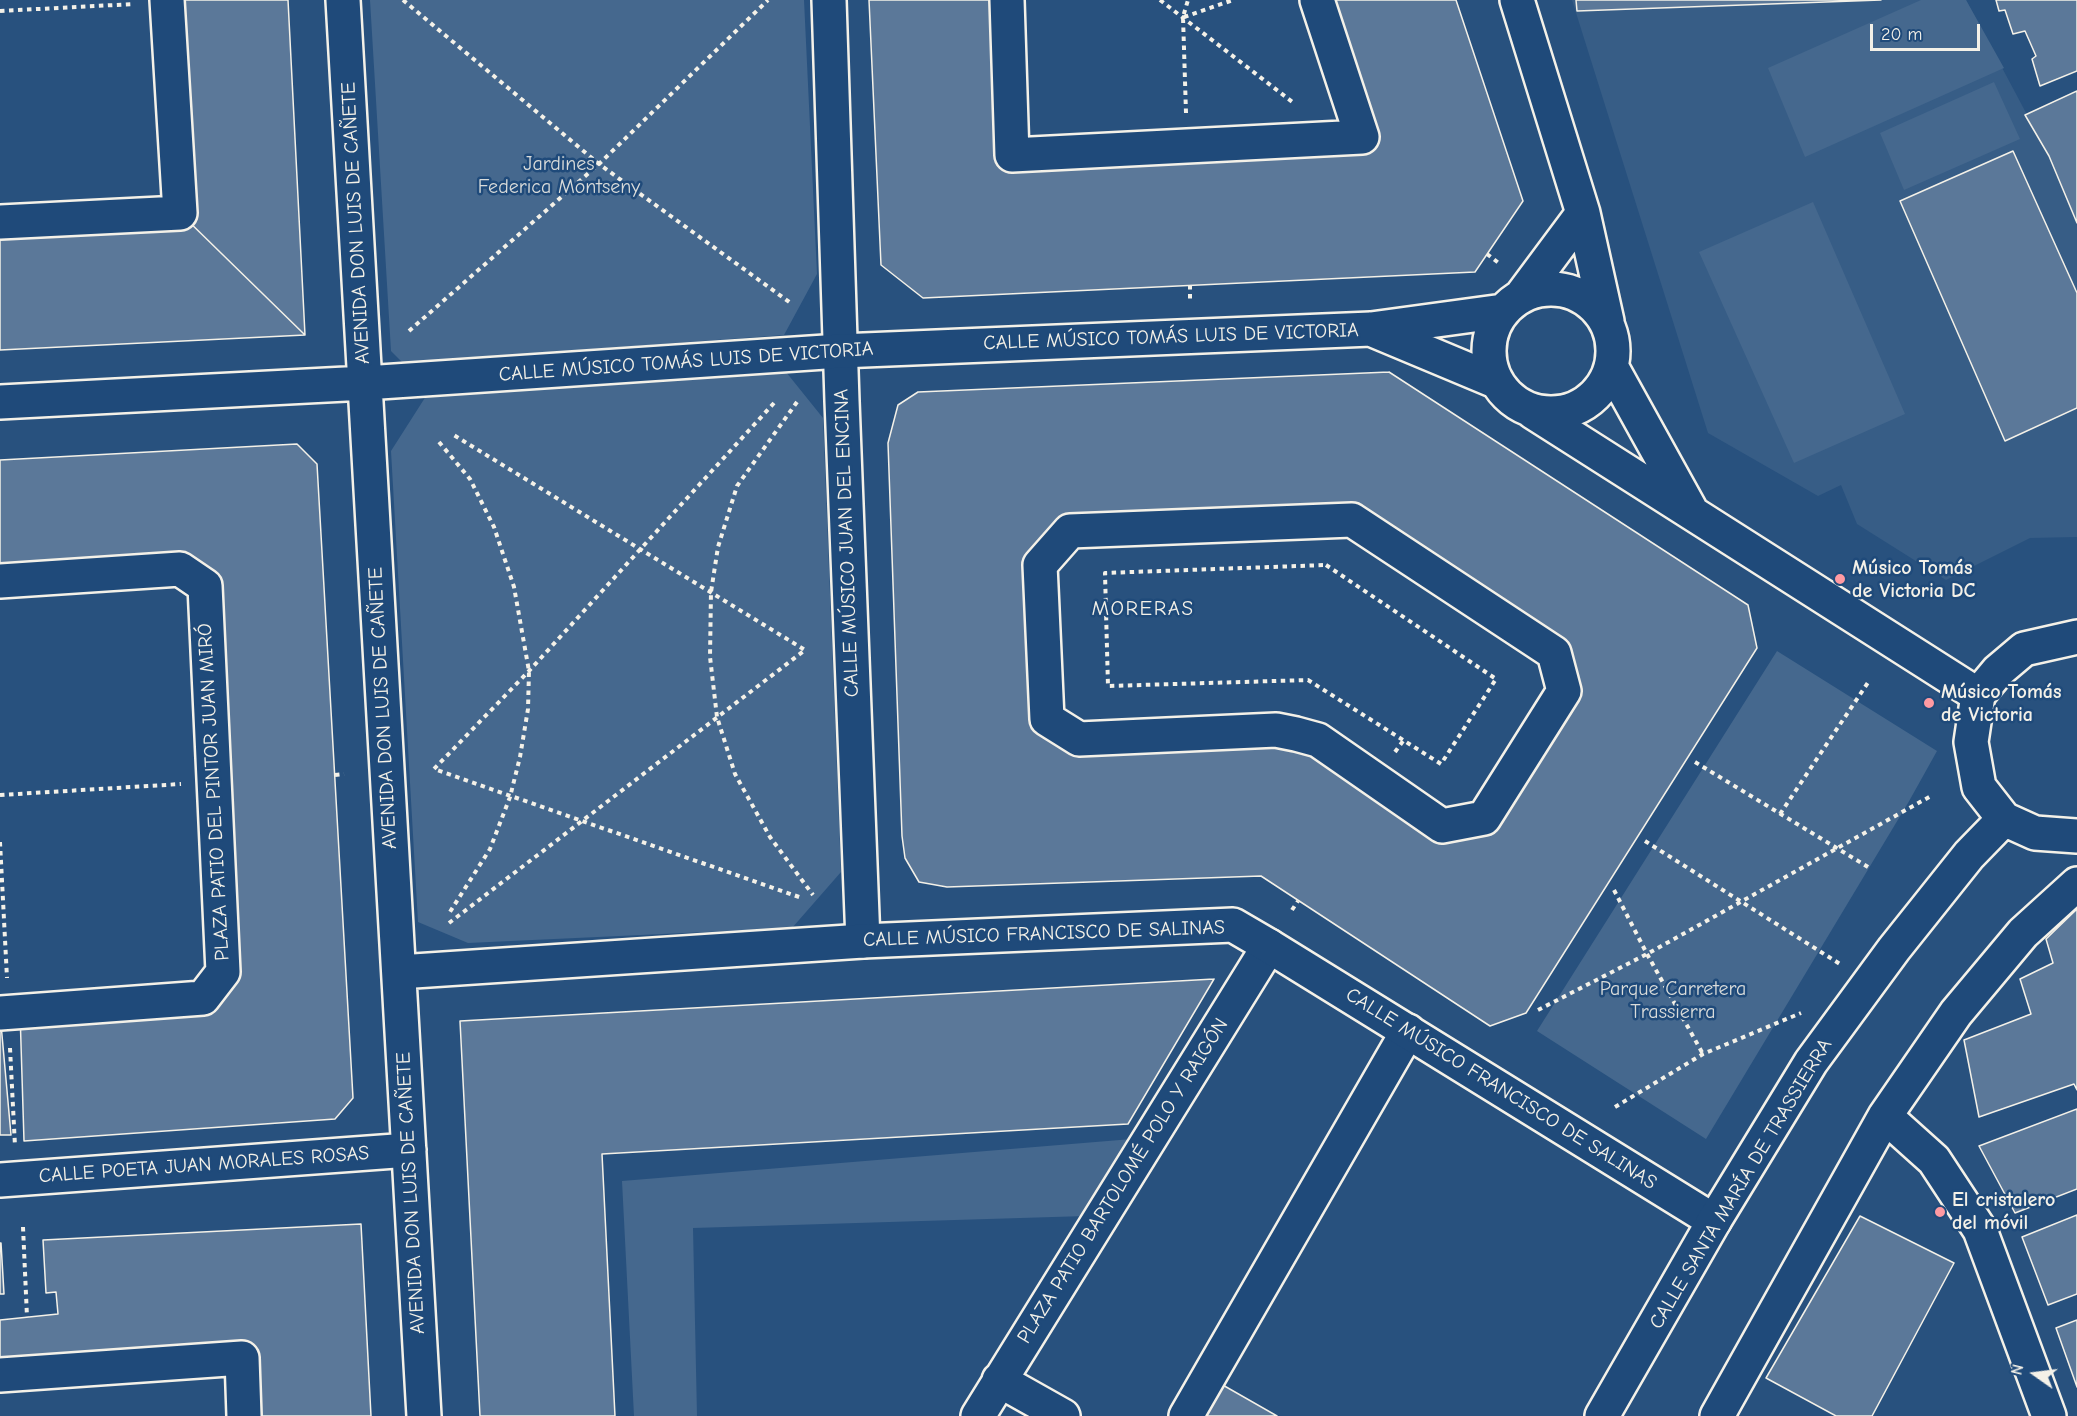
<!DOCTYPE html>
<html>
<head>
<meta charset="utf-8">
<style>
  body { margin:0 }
  #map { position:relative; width:2077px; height:1416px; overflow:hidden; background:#28517e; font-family:"Comic Neue",sans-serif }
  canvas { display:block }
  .north { position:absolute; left:2005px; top:1344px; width:60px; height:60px; -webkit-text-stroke:4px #1f4a7a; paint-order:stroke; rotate:284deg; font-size:16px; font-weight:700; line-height:24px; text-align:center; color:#f4f1e8 }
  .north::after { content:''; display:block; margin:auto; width:21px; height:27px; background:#f4f1e8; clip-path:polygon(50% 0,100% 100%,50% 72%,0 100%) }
  .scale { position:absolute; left:1870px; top:24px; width:110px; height:27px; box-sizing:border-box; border:3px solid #f4f1e8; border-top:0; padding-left:8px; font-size:18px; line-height:21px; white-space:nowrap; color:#f4f1e8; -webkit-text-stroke:4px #1f4a7a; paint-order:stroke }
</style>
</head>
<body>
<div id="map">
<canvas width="2077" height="1416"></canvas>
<div class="north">N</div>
<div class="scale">20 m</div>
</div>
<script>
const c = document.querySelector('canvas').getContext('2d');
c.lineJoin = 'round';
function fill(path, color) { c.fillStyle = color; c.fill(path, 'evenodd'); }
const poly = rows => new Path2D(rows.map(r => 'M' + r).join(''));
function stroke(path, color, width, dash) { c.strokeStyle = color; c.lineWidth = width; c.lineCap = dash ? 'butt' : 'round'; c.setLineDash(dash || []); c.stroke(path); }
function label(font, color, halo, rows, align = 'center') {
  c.font = font + ' "Comic Neue",sans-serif'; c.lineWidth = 5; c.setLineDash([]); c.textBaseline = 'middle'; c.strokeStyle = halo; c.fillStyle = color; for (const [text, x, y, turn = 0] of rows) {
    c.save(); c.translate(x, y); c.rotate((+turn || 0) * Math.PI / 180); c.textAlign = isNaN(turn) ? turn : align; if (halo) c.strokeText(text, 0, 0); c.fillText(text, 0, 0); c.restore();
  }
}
fill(poly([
  [1572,0,1966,0,2049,156,2077,223,2077,537,2030,538,1946,580,1857,524,1841,485,1818,496,1708,433]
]), '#375d86');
fill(poly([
  [370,0,804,0,817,274,784,335,403,363,391,351],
  [1921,0,1966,0,2004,68,1805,157,1768,68],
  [1994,82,2020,139,1904,190,1880,133],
  [1813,202,1905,414,1794,463,1699,252],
  [786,372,823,418,841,872,792,928,468,943,418,922,391,451,428,393],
  [1777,651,1937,751,1908,803,1706,1139,1537,1031],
  [1132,1139,1086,1216,693,1228,697,1416,634,1416,622,1181]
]), '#45688e');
const building = poly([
  [167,0,288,0,305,335,180,213,167,0],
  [869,0,1007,0,1012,155,1362,137,1317,0,1456,0,1523,201,1475,272,923,298,881,265,869,0],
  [1576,0,1881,0,1577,11,1576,0],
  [1996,0,2077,0,2077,71,2040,86,2032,59,2036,56,2025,31,2013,34,2005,10,1999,11,1996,0],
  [2077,91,2077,223,2049,156,2025,115,2077,91],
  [2013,151,2077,293,2077,408,2005,441,1900,201,2013,151],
  [180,213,305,335,0,350,0,222,180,213],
  [1389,372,1748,605,1757,648,1526,1013,1490,1026,1261,876,947,887,919,882,905,858,902,836,888,443,898,405,918,392,1389,372],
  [1352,520,1554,653,1564,691,1484,818,1442,826,1318,740,1079,739,1047,719,1040,565,1070,531,1352,520],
  [297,444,317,464,353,1098,335,1119,24,1141,20,1012,203,998,223,972,205,586,0,581,0,460,297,444],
  [2077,909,2077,1090,2074,1084,1979,1117,1964,1040,2031,1014,2020,979,2053,963,2046,939,2077,909],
  [1214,979,1128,1124,602,1154,615,1416,480,1416,460,1021,1214,979],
  [0,1013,11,1135,0,1135,0,1013],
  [2077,1109,2077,1189,2015,1213,1979,1146,2077,1109],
  [2077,1215,2077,1294,2048,1305,2022,1237,2077,1215],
  [1860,1216,1954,1263,1872,1416,1836,1416,1766,1378,1860,1216],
  [361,1224,371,1416,244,1416,242,1358,0,1375,0,1320,58,1314,56,1292,46,1293,43,1240,361,1224],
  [0,1243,1,1243,4,1294,0,1294,0,1243],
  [2077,1320,2077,1387,2056,1328,2077,1320],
  [1221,1384,1277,1416,1203,1416,1221,1384]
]);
fill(building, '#5b7899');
stroke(building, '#f4f1e8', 1.5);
const street = poly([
  [829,0,842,401,863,941],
  [1007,0,1012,155,1362,137,1317,0],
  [0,222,180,213,167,0],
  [1352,520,1554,653,1564,691,1484,818,1442,826,1318,740,1296,734,1276,730,1079,739,1047,719,1040,565,1070,531,1352,520],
  [0,581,180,569,205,586,223,972,203,998,0,1013],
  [1885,1116,1934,1160,1980,1230,2049,1416],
  [0,1375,242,1358,244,1416],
  [999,1380,1063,1416],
  [978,1416,1269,946],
  [1186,1416,1408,1031],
  [1717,1416,1885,1116,1956,1013,2023,933,2077,884]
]);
const secondary = poly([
  [343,0,424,1416],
  [1517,0,1583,213,1607,321],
  '1489 351a62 62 0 1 1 124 0a62 62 0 1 1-124 0Z',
  [1522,295,1583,213],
  [1373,330,1495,381],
  [1612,368,1690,509],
  [0,402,365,383,840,351,1371,329,1503,311],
  [1533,412,1978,695],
  [399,972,863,941,1233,925,1269,946,1714,1221],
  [0,1180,409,1150]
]);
const primary = poly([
  [2077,637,2024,649,1998,671,1978,695,1971,742,1979,787,2004,819,2035,833,2077,836],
  [1602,1416,1714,1221,1811,1062,1894,949,1969,855,2004,819]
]);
stroke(street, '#f4f1e8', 38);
stroke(secondary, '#f4f1e8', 38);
stroke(primary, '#f4f1e8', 38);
stroke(poly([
  [403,0,599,164,792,304],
  [1160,0,1295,104],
  [0,11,134,4],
  [1184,17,1233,0],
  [1186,113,1183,17,1188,0],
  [1487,254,1500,264],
  [1190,285,1190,302],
  [409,331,599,164,768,0],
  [797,402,737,486,718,547,711,592,710,657,717,717,735,774,770,837,813,895],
  [774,403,529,671,434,769,802,898],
  [439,442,470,479,494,527,514,587,529,671,528,709,520,757,510,797,490,849,448,915],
  [1326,565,1496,679,1441,764,1308,680,1108,686,1105,573,1326,565],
  [1395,752,1403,741],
  [1695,762,1868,867],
  [335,775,344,774],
  [0,795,181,784],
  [1780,814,1869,681],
  [1645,841,1840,964],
  [0,842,7,978],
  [1614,890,1647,954,1703,1054],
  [1292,910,1298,901],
  [449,923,805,650,452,434],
  [1538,1010,1647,954,1931,796],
  [10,1048,15,1146],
  [1615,1107,1703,1054,1801,1013],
  [23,1227,27,1317]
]), '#f4f1e8', 4, [4.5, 4.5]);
stroke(street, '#1f4a7a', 33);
stroke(secondary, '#1f4a7a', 33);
stroke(primary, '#1f4a7a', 33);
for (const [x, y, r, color] of [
  [1840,579,6,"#ff9aa2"],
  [1929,703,6,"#ff9aa2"],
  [1940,1212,6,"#ff9aa2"]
]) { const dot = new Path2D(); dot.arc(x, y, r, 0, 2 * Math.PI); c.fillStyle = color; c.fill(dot); stroke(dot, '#1f4a7a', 2); }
label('20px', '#dadcda', '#1f4a7a', [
  ["Jardines",559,164],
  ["Federica Montseny",559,187],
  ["Parque Carretera",1673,989],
  ["Trassierra",1673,1012]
]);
label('20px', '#f4f1e8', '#1f4a7a', [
  ["AVENIDA DON LUIS DE CAÑETE",356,223,-93],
  ["CALLE MÚSICO TOMÁS LUIS DE VICTORIA",1171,337,-2],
  ["CALLE MÚSICO TOMÁS LUIS DE VICTORIA",686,362,-4],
  ["CALLE MÚSICO JUAN DEL ENCINA",847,543,-92],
  ["AVENIDA DON LUIS DE CAÑETE",383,708,-93],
  ["PLAZA PATIO DEL PINTOR JUAN MIRÓ",214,792,-93],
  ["CALLE MÚSICO FRANCISCO DE SALINAS",1044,934,-2],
  ["CALLE MÚSICO FRANCISCO DE SALINAS",1501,1089,32],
  ["CALLE POETA JUAN MORALES ROSAS",204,1165,-4],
  ["PLAZA PATIO BARTOLOMÉ POLO Y RAIGÓN",1123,1181,-58],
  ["CALLE SANTA MARÍA DE TRASSIERRA",1741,1184,-59],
  ["AVENIDA DON LUIS DE CAÑETE",411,1193,-93]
]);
label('bold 20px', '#f4f1e8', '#1f4a7a', [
  ["Músico Tomás",1852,568],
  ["de Victoria DC",1852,591],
  ["Músico Tomás",1941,692],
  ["de Victoria",1941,715],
  ["El cristalero",1952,1200],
  ["del móvil",1952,1223]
], 'left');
c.letterSpacing = '1.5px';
label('21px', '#f4f1e8', '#1f4a7a', [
  ["MORERAS",1143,609]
]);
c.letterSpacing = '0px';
</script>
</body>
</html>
